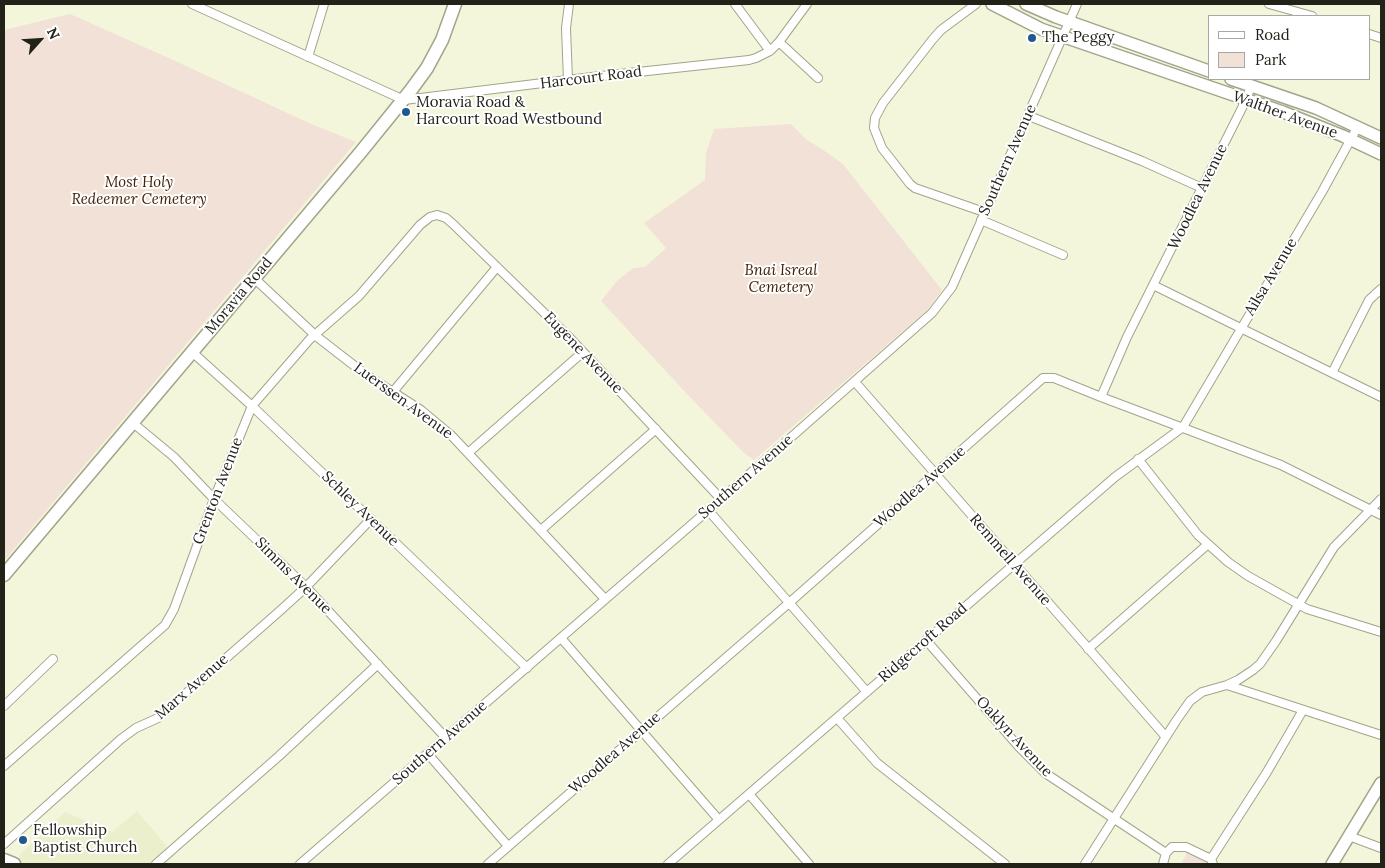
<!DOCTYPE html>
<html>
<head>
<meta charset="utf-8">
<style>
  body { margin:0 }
  #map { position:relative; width:1385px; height:868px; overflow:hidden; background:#f4f6db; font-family:Lora,serif }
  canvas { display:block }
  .frame { position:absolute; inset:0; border:5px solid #222219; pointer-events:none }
  .legend { position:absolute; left:1208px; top:15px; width:162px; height:65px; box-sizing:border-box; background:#fff; border:1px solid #a7a7a3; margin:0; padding:6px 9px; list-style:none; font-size:15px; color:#222219 }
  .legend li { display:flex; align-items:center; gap:10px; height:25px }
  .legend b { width:25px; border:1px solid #a7a7a3 }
  .north { position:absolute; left:15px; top:15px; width:50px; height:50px; -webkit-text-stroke:4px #fff; paint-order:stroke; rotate:64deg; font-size:14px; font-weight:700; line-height:20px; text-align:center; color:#222219 }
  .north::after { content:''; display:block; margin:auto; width:18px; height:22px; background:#222219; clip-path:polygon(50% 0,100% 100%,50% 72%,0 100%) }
</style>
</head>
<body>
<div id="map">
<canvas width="1385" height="868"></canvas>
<div class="frame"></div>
<ul class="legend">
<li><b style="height:6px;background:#fff"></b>Road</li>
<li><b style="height:14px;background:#f2e1d6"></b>Park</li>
</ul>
<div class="north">N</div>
</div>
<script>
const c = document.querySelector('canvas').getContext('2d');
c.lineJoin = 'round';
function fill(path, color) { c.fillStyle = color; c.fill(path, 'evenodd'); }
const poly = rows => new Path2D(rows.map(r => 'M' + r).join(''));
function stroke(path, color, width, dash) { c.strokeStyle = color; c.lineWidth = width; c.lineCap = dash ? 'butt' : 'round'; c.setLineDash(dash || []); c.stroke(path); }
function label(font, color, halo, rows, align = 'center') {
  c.font = font + ' Lora,serif'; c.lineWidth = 4; c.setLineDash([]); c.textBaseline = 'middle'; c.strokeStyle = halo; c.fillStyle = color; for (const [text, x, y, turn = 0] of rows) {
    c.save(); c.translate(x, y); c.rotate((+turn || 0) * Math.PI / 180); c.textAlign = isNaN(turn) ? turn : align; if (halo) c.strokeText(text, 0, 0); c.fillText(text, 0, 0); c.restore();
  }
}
fill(poly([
  [137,811,175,856,168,862,170,864,16,864,20,854,65,812,112,832]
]), '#ebefcc');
fill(poly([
  [70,14,171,59,309,123,356,142,4,561,4,30],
  [791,124,807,140,822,149,843,164,942,290,929,308,918,318,754,460,743,452,686,393,601,301,617,281,633,268,645,267,666,248,644,223,705,180,706,153,714,129],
  [1188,851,1210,863,1209,864,1181,864]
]), '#f2e1d6');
const minor = poly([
  [192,4,404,100,592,77,749,60,756,58,770,51,779,42,807,4],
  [735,4,770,51],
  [976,4,941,30,933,39,883,103,875,118,874,128,882,148,910,184,915,188,984,212],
  [1269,4,1312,16],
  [1369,34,1381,38],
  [779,42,818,78],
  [308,57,324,4],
  [568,80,566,28,569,4],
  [1029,116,1142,161,1202,188],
  [981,220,1063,255],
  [254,278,316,336,365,374,421,410,451,435,605,599],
  [1153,285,1381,397],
  [191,351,252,406,527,668],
  [1332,373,1369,300,1381,289],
  [855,382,1166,737],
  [392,393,497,267],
  [1101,397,1127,337,1246,100,1251,86],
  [133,423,174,457,214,499,306,587,446,738],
  [468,453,583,352],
  [1138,459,1198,535,1228,562,1248,576,1307,609,1381,632],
  [708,510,867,692],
  [541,530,656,429],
  [561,638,719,820],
  [926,640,1019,747,1045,773,1166,853],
  [1088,649,1207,545],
  [1227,685,1381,735],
  [4,706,53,659],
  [837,718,877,763,1005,864],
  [428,754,508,846],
  [4,766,165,625,174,609,214,499,252,406,310,339,359,296,420,225,430,217,437,215,446,218,453,224,569,337,721,499],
  [749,794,809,864],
  [1349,836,1381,848],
  [4,844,121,739,136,728,158,718,282,609,306,587,371,519],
  [156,864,279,756,378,664],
  [300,864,721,499,932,313,952,287,1077,4],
  [488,864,789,603,1043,378,1054,378,1101,397,1281,465,1381,515],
  [668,864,1115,477,1183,427,1322,192,1358,126],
  [1085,864,1176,721,1190,701,1202,692,1227,685,1238,680,1253,670,1260,664,1276,641,1334,547,1381,499],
  [1163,864,1166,853,1172,847,1186,847,1211,859],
  [1213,864,1211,859,1267,772,1303,710]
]);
const secondary = poly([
  [992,4,1041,29,1283,112,1343,136,1381,154],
  [1026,4,1056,17,1209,71],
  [1231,79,1316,108,1381,138],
  [1332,864,1381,783]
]);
const primary = poly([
  [4,575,360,153,411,90,427,68,442,40,455,4],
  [4,860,14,864]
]);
stroke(minor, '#a2a48b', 10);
stroke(secondary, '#a2a48b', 14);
stroke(primary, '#a2a48b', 15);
stroke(minor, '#fff', 8);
stroke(secondary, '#fff', 11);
stroke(primary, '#fff', 12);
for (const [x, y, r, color] of [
  [1032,38,5,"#215890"],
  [406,112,5,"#215890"],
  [23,840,5,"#215890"]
]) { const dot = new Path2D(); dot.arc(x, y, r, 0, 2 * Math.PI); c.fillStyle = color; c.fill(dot); stroke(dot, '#fff', 2); }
label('15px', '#222219', '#fff', [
  ["The Peggy",1042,38],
  ["Moravia Road &",416,103],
  ["Harcourt Road Westbound",416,120],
  ["Fellowship",33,831],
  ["Baptist Church",33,848]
], 'left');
label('15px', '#222219', '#fff', [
  ["Harcourt Road",591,78,-7],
  ["Walther Avenue",1285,115,20],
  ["Southern Avenue",1008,160,-66],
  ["Woodlea Avenue",1198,197,-64],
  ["Ailsa Avenue",1271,277,-59],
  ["Moravia Road",239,296,-50],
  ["Eugene Avenue",583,353,46],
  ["Luerssen Avenue",403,401,36],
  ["Southern Avenue",746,477,-41],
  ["Woodlea Avenue",920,487,-41],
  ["Grenton Avenue",218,491,-69],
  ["Schley Avenue",360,509,44],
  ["Remmell Avenue",1010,560,49],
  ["Simms Avenue",293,576,45],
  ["Ridgecroft Road",923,643,-41],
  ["Marx Avenue",192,687,-41],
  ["Oaklyn Avenue",1014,737,47],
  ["Southern Avenue",440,743,-41],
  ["Woodlea Avenue",615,753,-41]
]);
label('italic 15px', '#432207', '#fff', [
  ["Most Holy",139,183],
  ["Redeemer Cemetery",139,200],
  ["Bnai Isreal",781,271],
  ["Cemetery",781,288]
]);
</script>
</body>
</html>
